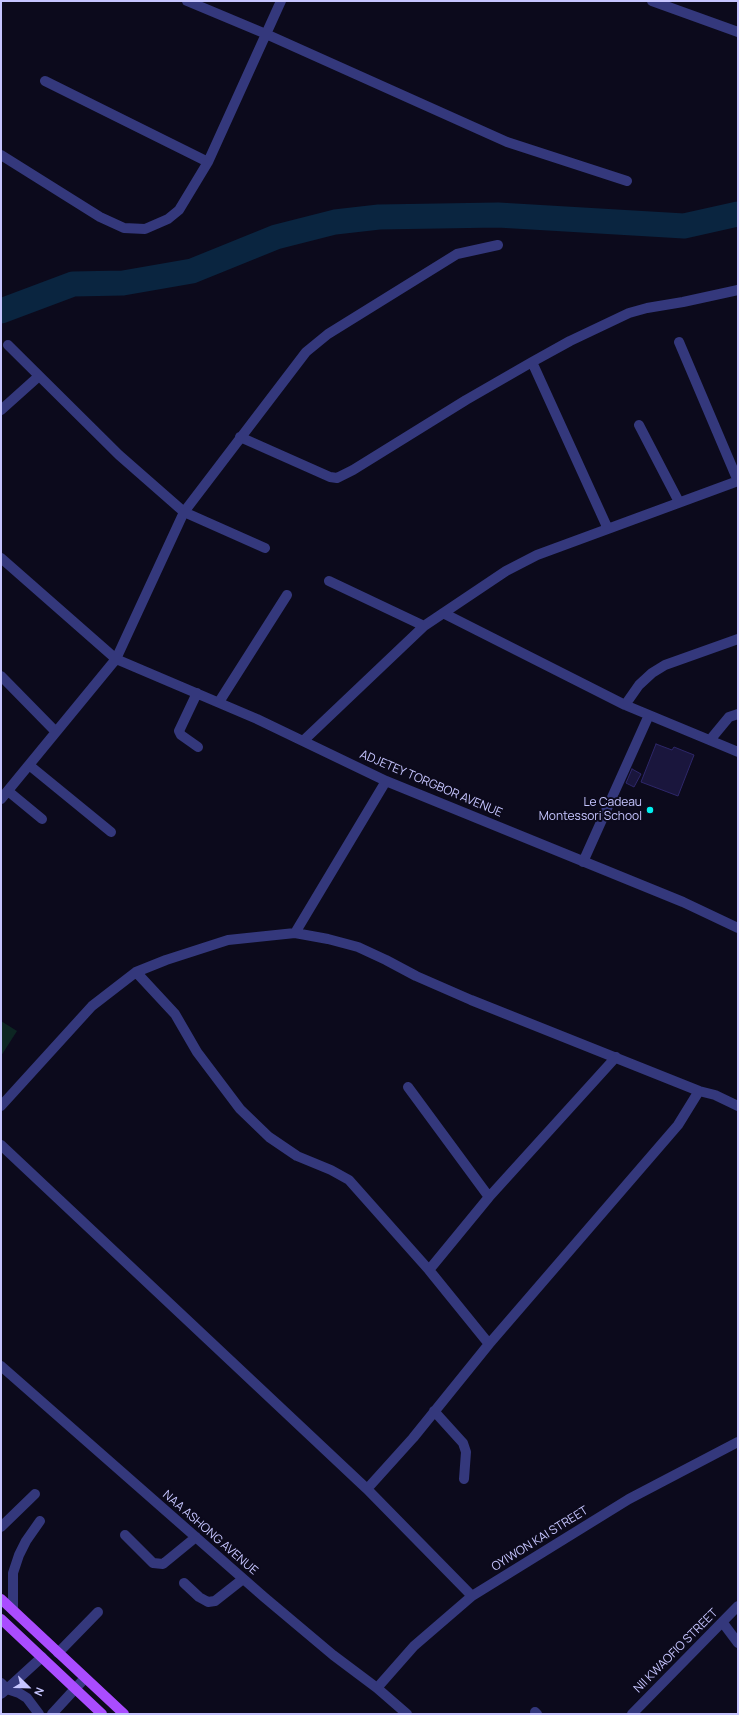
<!DOCTYPE html>
<html>
<head>
<meta charset="utf-8">
<style>
  body { margin:0 }
  #map { position:relative; width:739px; height:1715px; overflow:hidden; background:#0c0a1c; font-family:Manrope,sans-serif }
  canvas { display:block }
  .frame { position:absolute; inset:0; border:2px solid #c6c5ff; pointer-events:none }
  .north { position:absolute; left:8px; top:1667px; width:40px; height:40px; -webkit-text-stroke:3px #0c0a1c; paint-order:stroke; rotate:113deg; font-size:11px; font-weight:700; line-height:16px; text-align:center; color:#c6c5ff }
  .north::after { content:''; display:block; margin:auto; width:14px; height:18px; background:#c6c5ff; clip-path:polygon(50% 0,100% 100%,50% 72%,0 100%) }
</style>
</head>
<body>
<div id="map">
<canvas width="739" height="1715"></canvas>
<div class="frame"></div>
<div class="north">N</div>
</div>
<script>
const c = document.querySelector('canvas').getContext('2d');
c.lineJoin = 'round';
function fill(path, color) { c.fillStyle = color; c.fill(path, 'evenodd'); }
const poly = rows => new Path2D(rows.map(r => 'M' + r).join(''));
function stroke(path, color, width, dash) { c.strokeStyle = color; c.lineWidth = width; c.lineCap = dash ? 'butt' : 'round'; c.setLineDash(dash || []); c.stroke(path); }
function label(font, color, halo, rows, align = 'center') {
  c.font = font + ' Manrope,sans-serif'; c.lineWidth = 4; c.setLineDash([]); c.textBaseline = 'middle'; c.strokeStyle = halo; c.fillStyle = color; for (const [text, x, y, turn = 0] of rows) {
    c.save(); c.translate(x, y); c.rotate((+turn || 0) * Math.PI / 180); c.textAlign = isNaN(turn) ? turn : align; if (halo) c.strokeText(text, 0, 0); c.fillText(text, 0, 0); c.restore();
  }
}
fill(poly([
  [1,1021,17,1031,1,1056]
]), '#0d2623');
stroke(poly([
  [1,311,73,284,123,283,192,271,276,237,335,222,379,217,498,215,684,226,738,214]
]), '#0a2540', 25);
const building = poly([
  [656,744,672,750,674,747,694,755,678,796,641,782,656,744],
  [632,769,641,774,634,787,626,783,632,769]
]);
fill(building, '#1a163d');
stroke(building, '#2e276a', 1);
stroke(poly([
  [187,1,266,34,507,142,627,181],
  [652,1,738,32],
  [45,81,208,162],
  [1,155,100,217,124,228,145,229,168,219,179,210,208,162,281,1],
  [679,342,738,481],
  [8,345,119,455,184,512,265,548],
  [532,362,608,529],
  [1,410,39,376],
  [639,425,679,502],
  [240,437,330,477,337,478,353,470,466,400,532,362,570,341,629,313,647,308,683,302,738,290],
  [1,558,116,659,257,719,386,781,683,902,738,928],
  [329,581,424,626],
  [443,613,625,705,738,752],
  [1,676,56,732],
  [197,693,179,731,181,735,198,747],
  [219,702,287,595],
  [625,705,639,685,652,673,665,665,738,639],
  [304,740,424,626,506,571,537,555,738,481],
  [710,740,729,717,738,714],
  [29,765,111,832],
  [8,791,42,819],
  [1,799,116,659,184,512,306,352,328,334,457,254,498,245],
  [583,862,649,715],
  [295,933,386,781],
  [136,972,175,1014,197,1052,240,1109,269,1137,297,1156,331,1170,349,1180,429,1270,489,1344],
  [408,1087,489,1197],
  [699,1091,715,1095,738,1106],
  [1,1106,92,1006,136,972,166,960,228,940,295,933,328,939,358,947,386,960,416,976,471,1000,699,1091,678,1125,489,1344,413,1438,367,1489],
  [1,1145,367,1489,472,1596],
  [429,1270,489,1197,616,1057],
  [1,1366,264,1597,333,1655,377,1688,407,1714],
  [434,1411,463,1443,466,1452,464,1479],
  [1,1527,35,1494],
  [125,1535,153,1563,163,1564,196,1537],
  [184,1583,199,1597,208,1602,215,1601,243,1579],
  [13,1610,13,1573,19,1555,26,1541,40,1521],
  [723,1623,738,1643],
  [58,1653,98,1612],
  [1,1683,7,1689,42,1657],
  [377,1688,414,1646,472,1596,629,1499,738,1442],
  [1,1694,7,1689,19,1693,27,1698,39,1714],
  [535,1712,537,1714],
  [52,1714,85,1678],
  [632,1714,738,1606]
]), '#34387c', 10);
stroke(poly([
  [1,1599,124,1714],
  [1,1619,102,1714]
]), '#aa4cff', 10);
for (const [x, y, r, color] of [
  [650,810,4,"#00f0f0"]
]) { const dot = new Path2D(); dot.arc(x, y, r, 0, 2 * Math.PI); c.fillStyle = color; c.fill(dot); stroke(dot, '#0c0a1c', 1.5); }
label('12px', '#c6c5ff', '#0c0a1c', [
  ["ADJETEY TORGBOR AVENUE",431,784,23],
  ["NAA ASHONG AVENUE",210,1533,41],
  ["OYIWON KAI STREET",540,1539,-32],
  ["NII KWAOFIO STREET",676,1651,-45]
]);
label('12px', '#c6c5ff', '#0c0a1c', [
  ["Le Cadeau",642,803],
  ["Montessori School",642,817]
], 'right');
</script>
</body>
</html>
